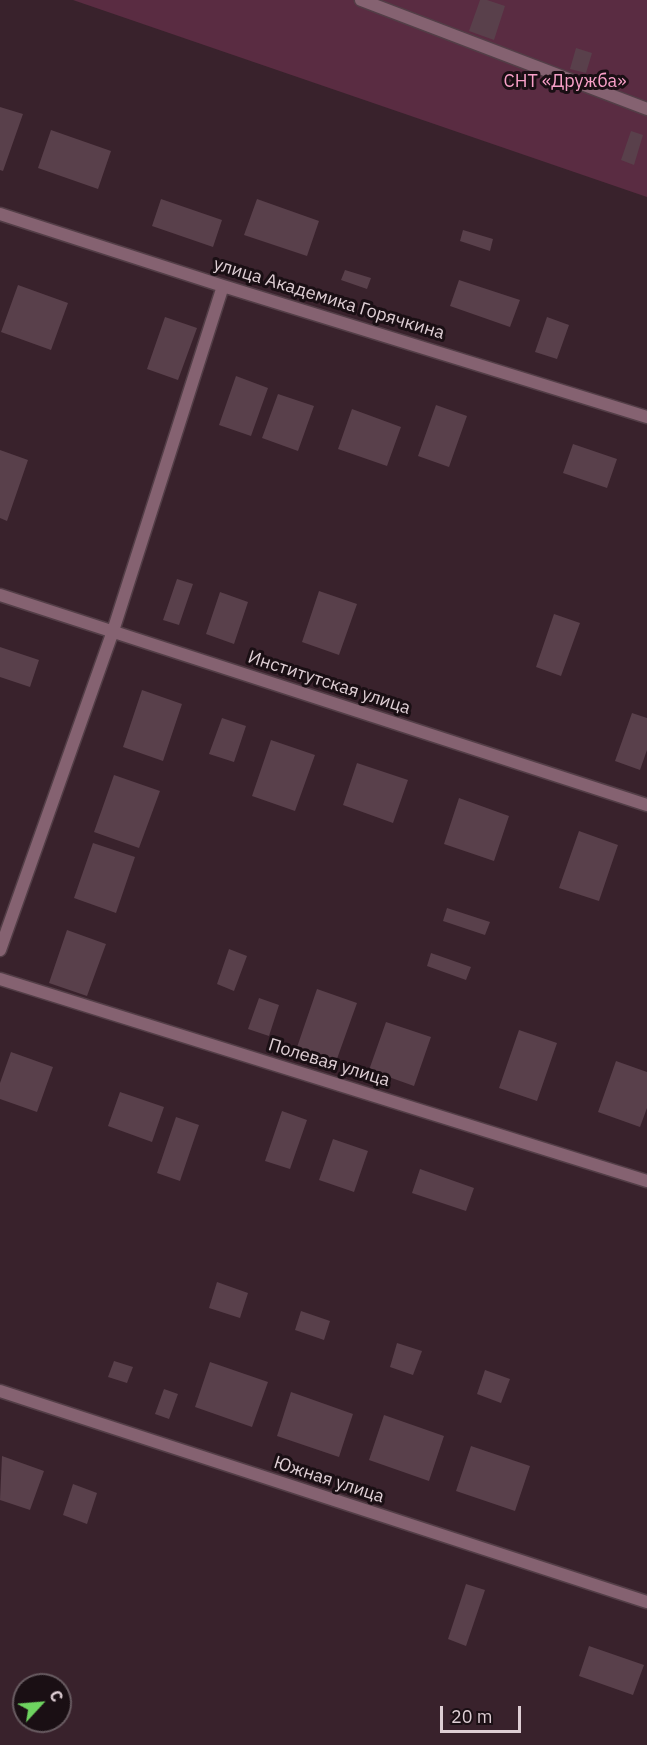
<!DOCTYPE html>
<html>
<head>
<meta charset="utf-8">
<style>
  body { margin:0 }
  #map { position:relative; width:647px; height:1745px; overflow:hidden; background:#39222c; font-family:"IBM Plex Sans",sans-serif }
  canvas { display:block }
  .north { position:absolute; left:12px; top:1673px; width:60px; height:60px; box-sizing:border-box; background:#1a0f14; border:2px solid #685b61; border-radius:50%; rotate:64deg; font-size:16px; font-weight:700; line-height:24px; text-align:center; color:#deced4 }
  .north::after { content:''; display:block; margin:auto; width:21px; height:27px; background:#6ed360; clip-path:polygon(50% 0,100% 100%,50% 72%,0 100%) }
  .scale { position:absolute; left:440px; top:1706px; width:81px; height:27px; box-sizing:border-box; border:3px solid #deced4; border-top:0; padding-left:8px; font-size:18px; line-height:21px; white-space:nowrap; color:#deced4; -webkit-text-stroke:4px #1a0f14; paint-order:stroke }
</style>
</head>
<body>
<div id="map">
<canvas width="647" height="1745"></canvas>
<div class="north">С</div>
<div class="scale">20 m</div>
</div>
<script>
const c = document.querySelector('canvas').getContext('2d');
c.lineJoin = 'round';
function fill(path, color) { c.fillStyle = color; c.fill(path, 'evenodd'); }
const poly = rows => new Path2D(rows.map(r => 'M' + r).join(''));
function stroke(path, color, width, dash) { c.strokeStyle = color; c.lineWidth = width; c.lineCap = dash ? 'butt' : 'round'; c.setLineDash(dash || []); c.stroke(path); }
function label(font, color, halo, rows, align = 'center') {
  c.font = font + ' "IBM Plex Sans",sans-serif'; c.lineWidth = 6; c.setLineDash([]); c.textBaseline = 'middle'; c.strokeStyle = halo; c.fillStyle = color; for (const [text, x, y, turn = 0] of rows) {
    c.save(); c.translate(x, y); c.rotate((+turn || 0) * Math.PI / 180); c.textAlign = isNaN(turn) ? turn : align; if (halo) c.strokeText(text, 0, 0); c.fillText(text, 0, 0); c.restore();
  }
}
fill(poly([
  [73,0,647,0,647,197]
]), '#5a2c42');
fill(poly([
  [480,0,487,0,505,6,494,40,469,31],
  [576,48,592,53,586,73,570,69],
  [0,107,23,114,3,171,0,170],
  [51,130,111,151,98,189,38,168],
  [631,131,643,135,634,165,621,160],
  [161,199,222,220,213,247,152,226],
  [257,199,319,221,307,256,244,235],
  [463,230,493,239,490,251,460,241],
  [345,270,371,278,367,289,341,280],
  [459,280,520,300,510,327,450,306],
  [18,285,68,303,51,350,1,332],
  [165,317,197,328,178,380,147,369],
  [547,317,569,325,557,359,535,352],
  [236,376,268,388,251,436,219,425],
  [278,394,314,406,298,451,262,438],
  [436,405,467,416,449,467,418,456],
  [352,409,401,427,387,466,338,449],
  [573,444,617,459,607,488,563,473],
  [0,450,28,460,7,521,0,518],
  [177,579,193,584,179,625,163,620],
  [319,591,357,604,339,655,302,642],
  [220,592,248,602,234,644,206,634],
  [554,614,580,623,561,676,536,667],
  [0,647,39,660,30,687,0,677],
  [142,690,182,704,163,761,123,747],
  [632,713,647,718,647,750,640,770,615,761],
  [222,718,246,726,234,762,209,754],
  [271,740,315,755,295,811,252,796],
  [357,763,408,780,393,823,343,805],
  [114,775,160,791,139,848,94,832],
  [459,798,509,816,494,861,444,844],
  [579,831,618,845,599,901,559,888],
  [93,843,135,857,116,913,74,898],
  [447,908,490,922,485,935,443,921],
  [67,930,106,944,87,996,49,983],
  [229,949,247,956,234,991,217,984],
  [431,953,471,967,466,980,427,966],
  [317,989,357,1003,333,1070,294,1056],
  [259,998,279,1005,269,1036,248,1029],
  [386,1022,431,1037,414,1086,369,1070],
  [519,1030,557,1043,537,1101,499,1088],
  [11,1052,53,1067,37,1112,0,1099,0,1083],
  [616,1061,647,1072,647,1108,640,1127,598,1112],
  [120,1092,164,1107,152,1142,108,1126],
  [282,1111,307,1120,290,1169,265,1161],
  [176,1117,199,1125,180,1181,157,1173],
  [333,1139,368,1151,354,1192,319,1180],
  [420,1169,474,1188,466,1211,412,1193],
  [217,1282,248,1293,240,1318,209,1308],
  [301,1311,330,1321,324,1340,295,1330],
  [397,1343,422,1351,413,1375,390,1367],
  [114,1361,133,1367,127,1383,108,1377],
  [210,1362,268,1382,252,1427,195,1407],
  [485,1370,510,1379,501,1403,477,1394],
  [164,1389,178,1394,169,1419,155,1414],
  [291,1392,353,1414,339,1457,277,1436],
  [384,1415,444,1436,429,1481,369,1460],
  [471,1446,530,1466,515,1511,456,1491],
  [2,1456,44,1471,30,1510,0,1500],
  [73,1484,97,1493,87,1524,63,1515],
  [466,1584,485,1590,466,1646,448,1639],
  [589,1646,644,1665,633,1695,579,1676]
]), '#59404b');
const service = poly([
  [361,0,647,109],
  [0,214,223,286,647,417],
  [0,595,647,805],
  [0,950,113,631,223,286],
  [0,979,647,1181],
  [0,1391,647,1602]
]);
stroke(service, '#533e47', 15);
stroke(service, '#856271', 12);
label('18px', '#f8a0c8', '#1a0f14', [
  ["СНТ «Дружба»",565,82]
]);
label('18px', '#deced4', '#1a0f14', [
  ["улица Академика Горячкина",329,299,17],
  ["Институтская улица",329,683,18],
  ["Полевая улица",329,1063,17],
  ["Южная улица",329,1480,18]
]);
</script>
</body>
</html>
